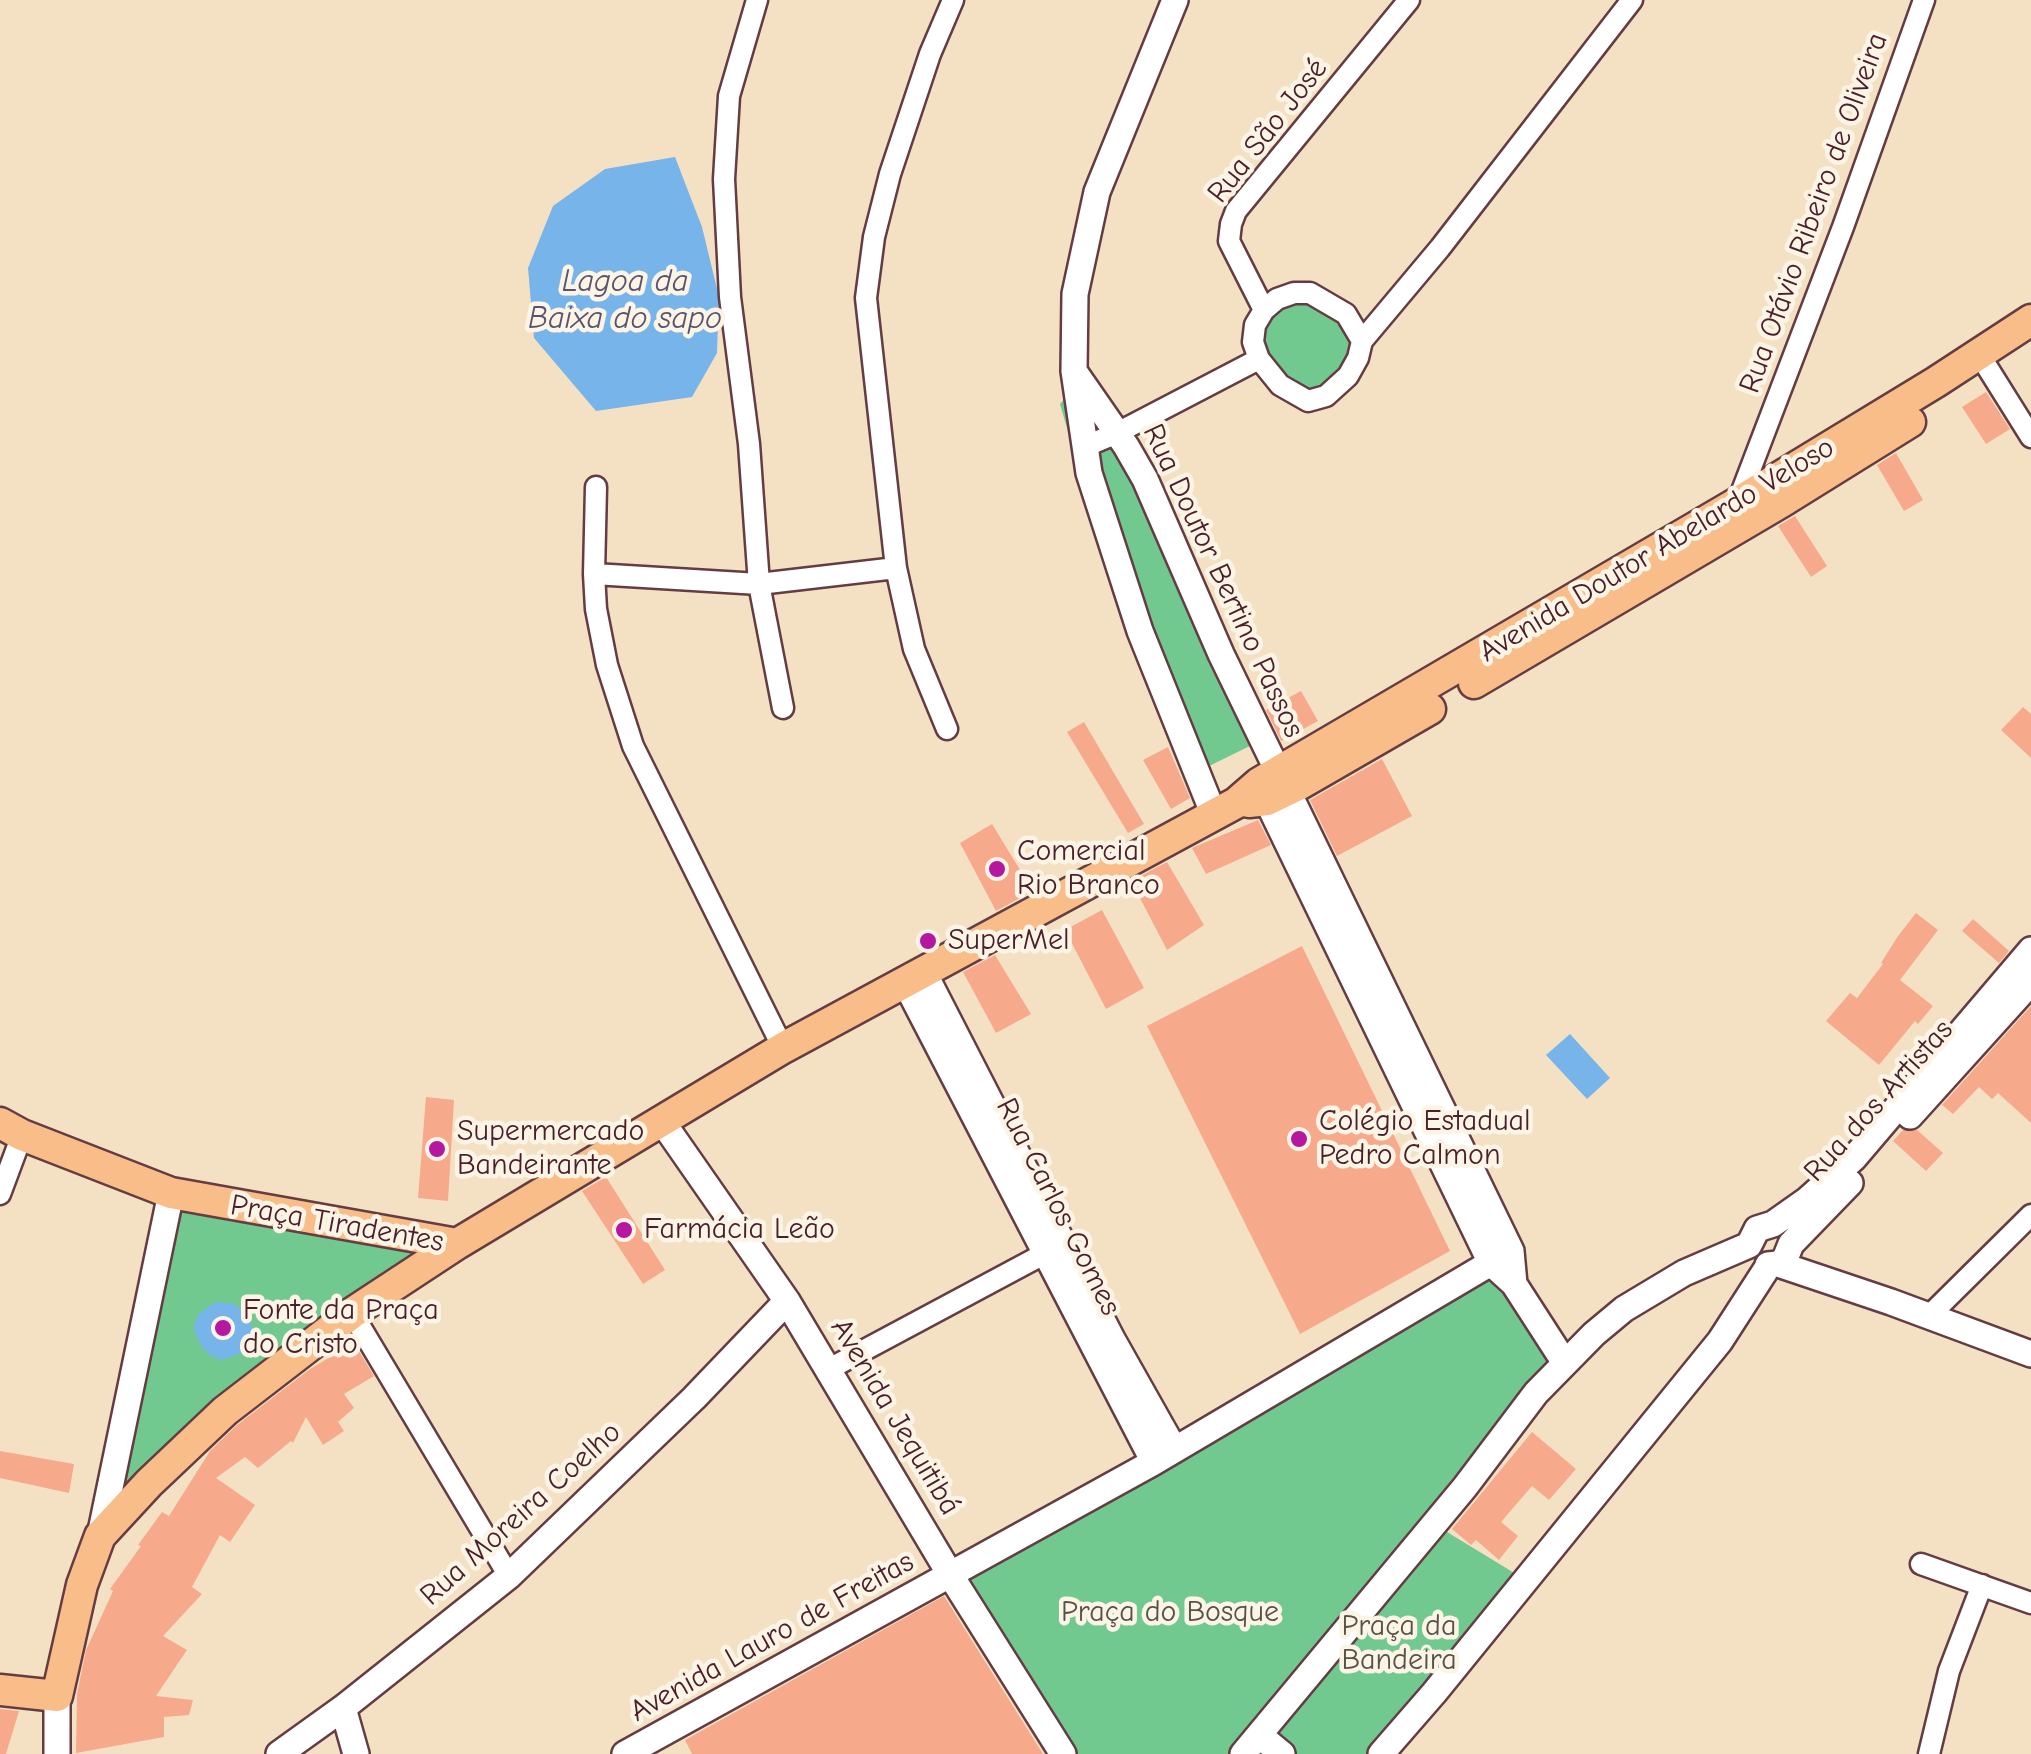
<!DOCTYPE html>
<html>
<head>
<meta charset="utf-8">
<style>
  body { margin:0 }
  canvas { display:block; background:#f4e1c4 }
</style>
</head>
<body>
<canvas width="2031" height="1754"></canvas>
<script>
const c = document.querySelector('canvas').getContext('2d');
c.lineJoin = 'round';
function fill(path, color) { c.fillStyle = color; c.fill(path, 'evenodd'); }
const poly = rows => new Path2D(rows.map(r => 'M' + r).join(''));
function stroke(path, color, width, dash) { c.strokeStyle = color; c.lineWidth = width; c.lineCap = dash ? 'butt' : 'round'; c.setLineDash(dash || []); c.stroke(path); }
function label(font, color, halo, rows, align = 'center') {
  c.font = font + ' "Comic Neue",sans-serif'; c.lineWidth = 9; c.setLineDash([]); c.textBaseline = 'middle'; c.strokeStyle = halo; c.fillStyle = color; for (const [text, x, y, turn = 0] of rows) {
    c.save(); c.translate(x, y); c.rotate((+turn || 0) * Math.PI / 180); c.textAlign = isNaN(turn) ? turn : align; if (halo) c.strokeText(text, 0, 0); c.fillText(text, 0, 0); c.restore();
  }
}
fill(poly([
  [1310,293,1346,314,1358,345,1348,376,1310,400,1258,354,1266,316,1281,301],
  [1080,381,1126,446,1256,743,1199,771,1069,435,1060,404],
  [171,1194,457,1244,115,1517],
  [1491,1263,1564,1363,1434,1524,1524,1579,1378,1754,1063,1754,951,1576]
]), '#71c98f');
fill(poly([
  [675,157,702,227,719,297,717,353,692,397,596,411,534,338,528,268,553,206,605,169],
  [1570,1034,1610,1078,1587,1099,1546,1055],
  [215,1302,234,1304,248,1315,254,1335,242,1353,222,1360,211,1356,201,1346,195,1332,194,1324,199,1314]
]), '#77b4e9');
fill(poly([
  [1986,392,2010,429,1986,444,1962,407],
  [1896,453,1923,500,1904,511,1877,465],
  [1795,516,1827,566,1811,577,1778,526],
  [1301,691,1318,721,1281,741,1266,710],
  [2023,707,2031,714,2031,758,2001,730],
  [1084,722,1144,824,1128,833,1067,732],
  [1168,747,1190,798,1171,809,1143,760],
  [1382,759,1412,816,1337,856,1310,800],
  [1258,820,1271,845,1206,874,1192,848],
  [992,824,1033,891,996,911,960,843],
  [1167,862,1204,925,1167,950,1131,881],
  [1102,910,1144,988,1106,1009,1065,930],
  [1916,913,1938,930,1900,980,1933,1006,1918,1024,1915,1021,1879,1065,1826,1021,1850,993,1857,998,1883,964,1881,963,1898,936],
  [1973,919,2009,951,1999,963,1962,931],
  [1302,946,1450,1251,1300,1334,1147,1026],
  [995,955,1031,1014,996,1033,963,972],
  [2031,1006,2031,1123,1998,1093,1992,1099,1979,1087,1953,1114,1942,1105],
  [426,1097,454,1100,448,1201,418,1198],
  [1903,1130,1917,1130,1943,1153,1926,1171,1893,1141],
  [606,1177,665,1270,643,1284,582,1191],
  [354,1343,374,1376,344,1394,354,1408,338,1422,344,1431,323,1445,306,1417,293,1443,291,1441,258,1468,245,1457,216,1478,255,1505,230,1542,220,1535,192,1587,202,1594,163,1636,187,1650,156,1696,193,1700,189,1715,164,1717,164,1737,76,1753,77,1694,86,1650,113,1591,110,1589,141,1546,138,1545,162,1512,169,1516,210,1451,237,1425,310,1369],
  [1532,1432,1576,1469,1549,1500,1532,1486,1501,1522,1518,1536,1499,1560,1476,1540,1471,1545,1452,1529],
  [0,1451,74,1464,69,1493,0,1478],
  [944,1596,1043,1754,692,1754,685,1740],
  [0,1709,19,1711,6,1754,0,1754]
]), '#f6aa8b');
const minor = poly([
  [757,0,729,96,724,179,730,297,749,444,759,584,594,574,596,609,607,665,633,746,783,1048],
  [1294,293,1310,293,1346,314,1362,341,1358,358,1348,376,1326,396,1308,401,1280,385,1259,359,1253,342,1255,325,1264,310,1277,299,1294,293],
  [1264,310,1229,241,1231,224,1236,211,1409,0],
  [1362,341,1440,248,1632,0],
  [1979,354,2031,437],
  [1084,447,1117,433,1259,359],
  [1737,504,1843,227,1924,0],
  [594,574,596,487],
  [783,708,759,584,896,568],
  [947,729,914,649,896,568,866,298,874,237,890,174,930,54,953,0],
  [0,1194,22,1135],
  [352,1313,509,1576],
  [1930,1315,2031,1215],
  [829,1369,1057,1247],
  [1921,1564,2031,1603],
  [1929,1754,1949,1671,1982,1585]
]);
const tertiary = poly([
  [1175,0,1097,192,1075,294,1074,371,1089,473,1140,631,1214,815],
  [1074,371,1126,446,1145,479,1221,654,1511,1251,1514,1284],
  [1260,786,1491,1263,1514,1284,1565,1363],
  [923,971,1112,1339,1174,1449],
  [905,982,1154,1462],
  [1910,1116,2031,982],
  [661,1120,787,1301,951,1576,1063,1754],
  [1749,1245,1757,1229,1773,1224,1807,1200,1854,1158,2031,950],
  [1778,1264,1785,1259,1791,1244,1850,1183],
  [1768,1265,1778,1264,1891,1302,2031,1354],
  [100,1536,171,1193],
  [343,1708,356,1754],
  [1259,1735,1282,1754],
  [57,1754,57,1696],
  [279,1754,343,1708,509,1576,694,1398,787,1301],
  [625,1754,1154,1462,1511,1251],
  [1243,1754,1465,1487,1536,1393,1594,1334,1624,1309,1684,1273,1749,1245],
  [1381,1754,1434,1693,1720,1341,1769,1265]
]);
const primary = poly([
  [1474,683,1783,501,1910,422],
  [1249,802,1267,800,1300,784,1430,709],
  [0,1123,22,1135,171,1193,457,1244],
  [0,1690,57,1696,82,1585,100,1536,149,1483,225,1411,352,1313,457,1244,783,1048,1236,803,1259,783,1737,503,1936,382,2031,320]
]);
stroke(minor, '#643c42', 25);
stroke(tertiary, '#643c42', 30);
stroke(primary, '#643c42', 35);
stroke(minor, '#fff', 20);
stroke(tertiary, '#fff', 25);
stroke(primary, '#f8bd89', 30);
for (const [x, y, r, color] of [
  [997,869,10,"#b5179e"],
  [928,941,10,"#b5179e"],
  [1299,1139,10,"#b5179e"],
  [437,1149,10,"#b5179e"],
  [624,1230,10,"#b5179e"],
  [223,1328,10,"#b5179e"]
]) { const dot = new Path2D(); dot.arc(x, y, r, 0, 2 * Math.PI); c.fillStyle = color; c.fill(dot); stroke(dot, '#fcf5e5', 4); }
label('30px', '#4a1f2b', '#fcf5e5', [
  ["Rua São José",1268,131,-52],
  ["Rua Otávio Ribeiro de Oliveira",1814,213,-70],
  ["Avenida Doutor Abelardo Veloso",1657,550,-31],
  ["Rua Doutor Bertino Passos",1223,581,65],
  ["Rua dos Artistas",1879,1101,-48],
  ["Rua Carlos Gomes",1058,1207,63],
  ["Praça Tiradentes",337,1224,10],
  ["Avenida Jequitibá",895,1417,59],
  ["Rua Moreira Coelho",521,1514,-42],
  ["Avenida Lauro de Freitas",772,1637,-29]
]);
label('30px', '#4a1f2b', '#fcf5e5', [
  ["Comercial",1017,852],
  ["Rio Branco",1017,886],
  ["SuperMel",948,941],
  ["Colégio Estadual",1319,1122],
  ["Pedro Calmon",1319,1156],
  ["Supermercado",457,1132],
  ["Bandeirante",457,1166],
  ["Farmácia Leão",644,1230],
  ["Fonte da Praça",243,1311],
  ["do Cristo",243,1345]
], 'left');
label('30px', '#565249', '#fcf5e5', [
  ["Praça do Bosque",1170,1613],
  ["Praça da",1399,1627],
  ["Bandeira",1399,1661]
]);
label('italic 32px', '#5a536e', '#fcf5e5', [
  ["Lagoa da",625,282],
  ["Baixa do sapo",625,319]
]);
</script>
</body>
</html>
